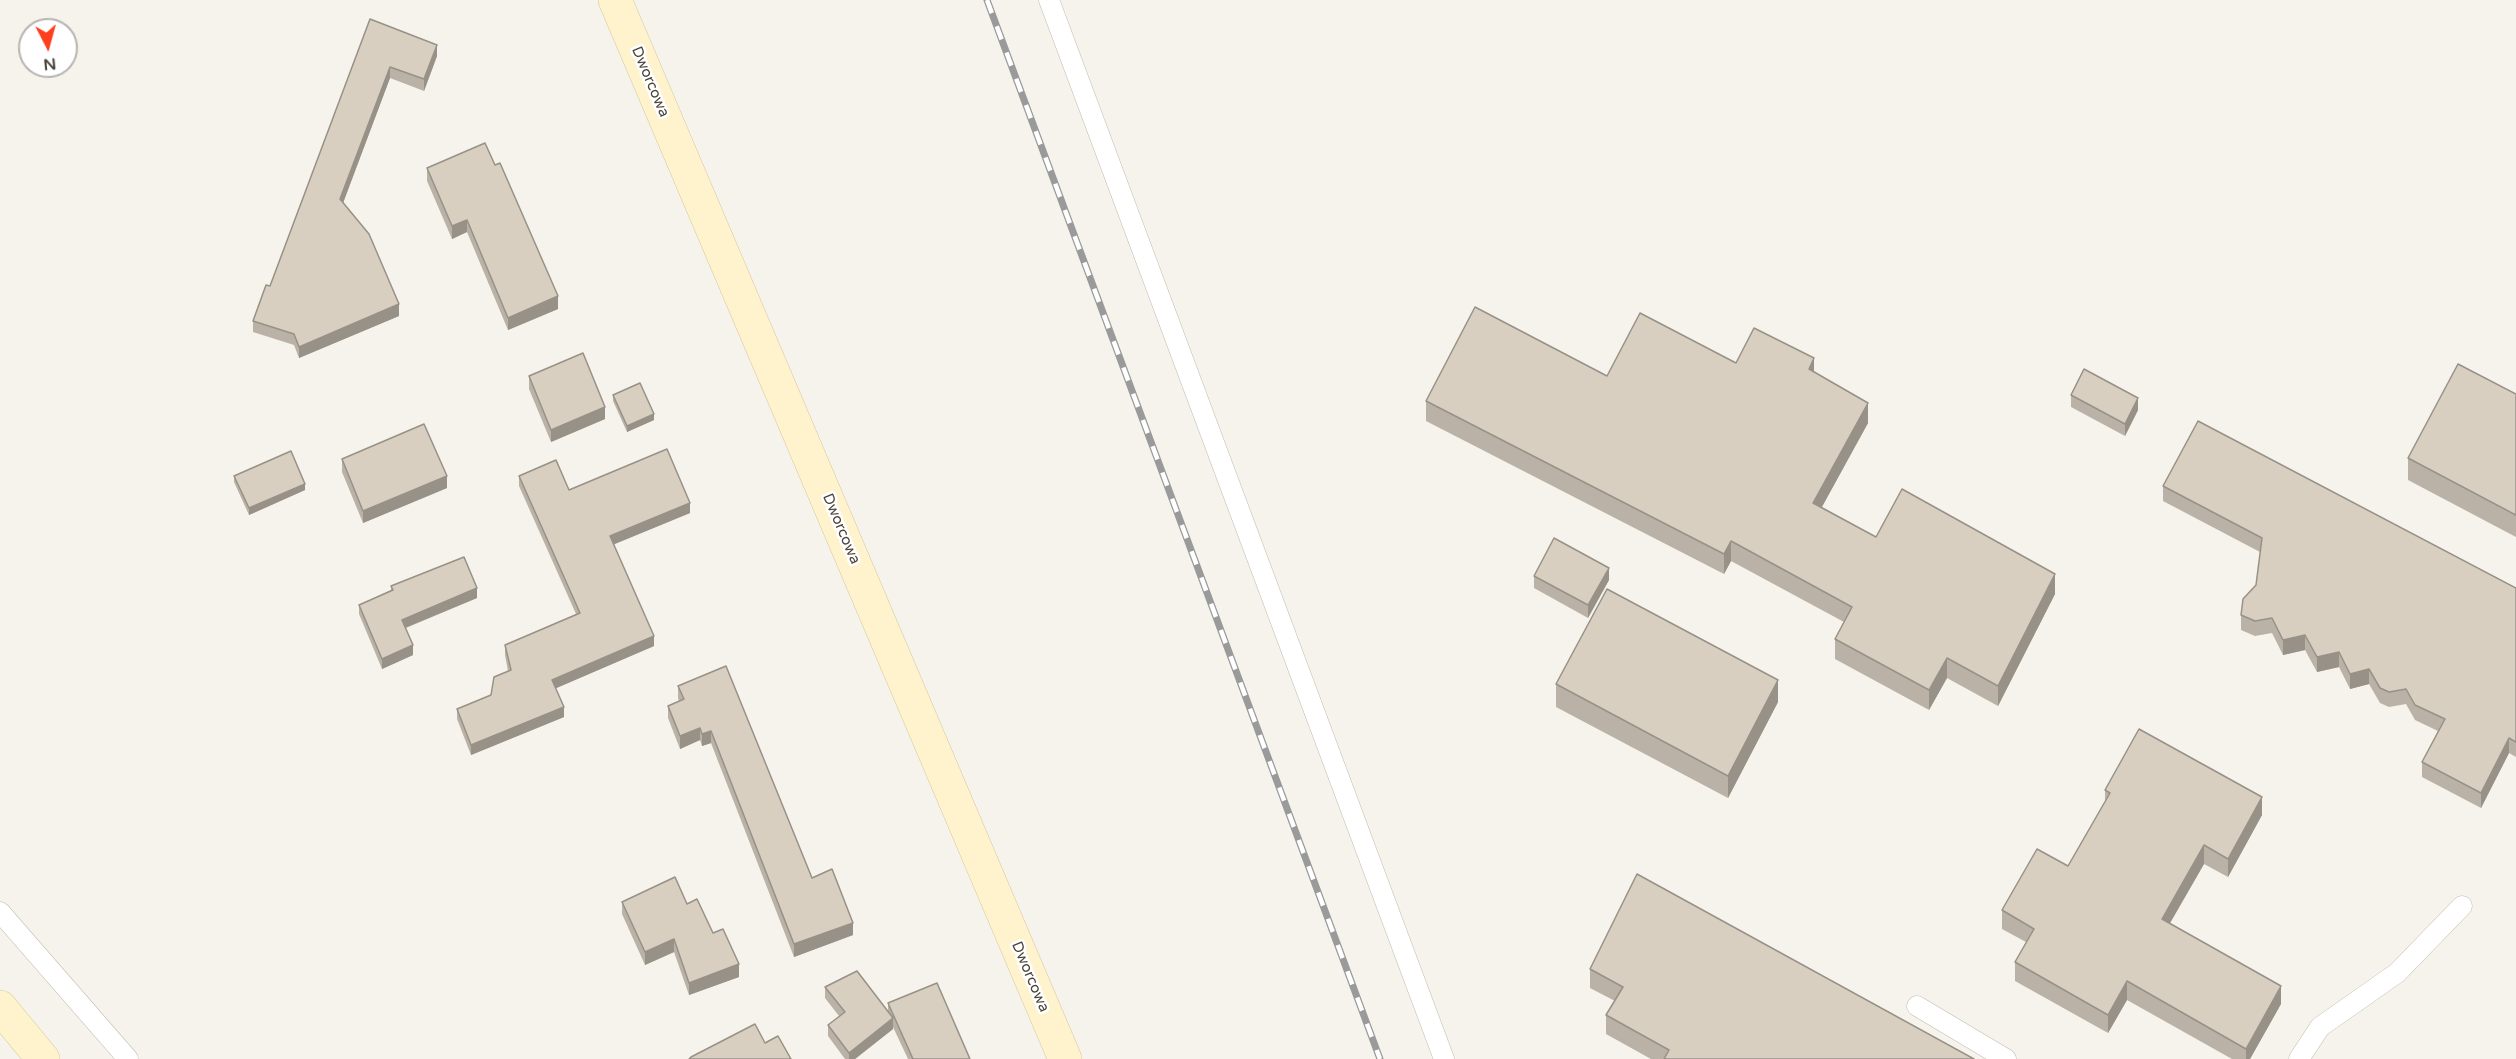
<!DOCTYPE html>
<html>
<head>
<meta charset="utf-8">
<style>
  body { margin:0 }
  #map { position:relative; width:2516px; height:1059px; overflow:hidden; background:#f6f3ec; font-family:"Varela Round",sans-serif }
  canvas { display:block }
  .north { position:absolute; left:18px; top:18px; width:60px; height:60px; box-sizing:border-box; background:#fff; border:2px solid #b7b4b0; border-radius:50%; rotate:174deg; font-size:16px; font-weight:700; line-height:24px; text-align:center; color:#4b4439 }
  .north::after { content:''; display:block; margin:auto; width:21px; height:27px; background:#fc3f1d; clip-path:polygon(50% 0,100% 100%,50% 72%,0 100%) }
</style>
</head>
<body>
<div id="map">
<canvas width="2516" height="1059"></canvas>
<div class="north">N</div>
</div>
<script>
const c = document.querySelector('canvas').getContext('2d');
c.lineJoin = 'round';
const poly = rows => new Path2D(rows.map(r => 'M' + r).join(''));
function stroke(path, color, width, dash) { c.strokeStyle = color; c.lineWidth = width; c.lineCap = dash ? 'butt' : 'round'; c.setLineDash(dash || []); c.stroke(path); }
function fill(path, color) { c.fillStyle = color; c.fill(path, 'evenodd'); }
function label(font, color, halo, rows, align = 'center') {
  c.font = font + ' "Varela Round",sans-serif'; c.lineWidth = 5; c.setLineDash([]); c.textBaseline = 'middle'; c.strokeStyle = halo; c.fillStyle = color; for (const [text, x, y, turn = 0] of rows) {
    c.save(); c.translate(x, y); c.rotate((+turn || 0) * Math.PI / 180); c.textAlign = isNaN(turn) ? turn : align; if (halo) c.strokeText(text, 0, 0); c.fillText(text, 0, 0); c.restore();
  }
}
const lane = poly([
  [1049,0,1444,1059],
  [0,912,128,1059],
  [1917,1006,2006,1059],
  [2299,1059,2320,1027,2397,973,2462,906]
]);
const secondary = poly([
  [615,0,1065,1059],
  [0,1007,43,1059]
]);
stroke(lane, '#c2bbae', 21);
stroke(secondary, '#d6c79b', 34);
stroke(lane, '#fff', 20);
stroke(secondary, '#fff3cd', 33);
const rail = poly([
  [987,0,1380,1059]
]);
stroke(rail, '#9a9a9a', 7);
stroke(rail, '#fff', 4.5, [14]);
fill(poly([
  [370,19,437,56,424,91,390,78,343,203,399,316,299,358,294,345,253,332,253,321,270,286],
  [495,165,558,309,508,330,467,232,452,239,427,181,427,168],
  [1736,363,1814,372,1868,423,1822,507,1876,537,2055,594,1998,706,1947,678,1929,710,1835,659,1835,639,1844,622,1731,561,1724,574,1426,421,1426,401],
  [529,376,605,419,551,442,529,389],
  [2516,394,2516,537,2408,480,2408,458],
  [613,395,654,420,627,432,613,401],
  [2071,395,2138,410,2125,436,2071,407],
  [342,459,447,488,363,523,342,472],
  [234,476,305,490,249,515,234,482],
  [519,476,569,490,690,513,614,544,654,646,556,688,564,717,471,755,457,719,457,709,491,695,508,671,505,655,505,645,576,614,519,486],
  [2163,486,2516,588,2516,757,2509,753,2481,808,2422,777,2422,762,2438,731,2415,720,2406,704,2389,707,2380,703,2369,684,2350,689,2339,667,2317,672,2305,650,2283,655,2272,633,2255,636,2241,630,2241,615,2256,585,2260,552,2163,501],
  [1534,576,1609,580,1588,618,1534,588],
  [391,586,477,598,406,628,413,655,382,669,359,614,359,605,391,590],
  [726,666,812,878,853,935,794,957,711,743,702,746,700,740,680,749,668,718,668,706,679,701,678,698,678,686],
  [1556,684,1778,702,1728,798,1556,707],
  [2105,790,2262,815,2228,877,2204,864,2170,923,2281,1004,2250,1059,2232,1059,2127,1000,2108,1033,2015,981,2015,962,2026,942,2002,929,2002,910,2068,866,2105,802],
  [622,902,687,904,713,933,739,977,689,995,674,952,645,965,622,914],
  [1590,969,1974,1059,1651,1059,1606,1034,1606,1015,1615,1001,1590,988],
  [825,987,888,1011,888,1003,970,1059,908,1059,893,1027,893,1029,855,1059,845,1059,828,1036,828,1025,839,1016,825,998]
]), '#bab2a6');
fill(poly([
  [437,45,437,56,424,91,424,79],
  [390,67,390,78,340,211,340,199],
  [467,220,467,232,452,239,452,226],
  [558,296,558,309,508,330,508,318],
  [399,304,399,316,299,358,299,347],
  [1814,358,1814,379,1809,369],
  [2138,398,2138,410,2125,436,2125,424],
  [1868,403,1868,423,1813,523,1813,503],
  [605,407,605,419,551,442,551,430],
  [654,414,654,420,627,432,627,426],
  [447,476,447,488,363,523,363,511],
  [305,484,305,490,249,515,249,508],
  [690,503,690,513,610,546,610,536],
  [1731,541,1731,561,1724,574,1724,554],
  [1609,568,1609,580,1588,618,1588,605],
  [2055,574,2055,594,1998,706,1998,686],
  [477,588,477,598,402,629,402,620],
  [2305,635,2305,650,2283,655,2283,640],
  [654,636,654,646,552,690,552,680],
  [413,645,413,655,382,669,382,659],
  [2339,652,2339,667,2317,672,2317,657],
  [1947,658,1947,678,1929,710,1929,690],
  [2369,669,2369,684,2350,689,2350,674],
  [1778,680,1778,702,1728,798,1728,776],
  [564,707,564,717,471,755,471,745],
  [700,728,700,740,680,749,680,736],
  [711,731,711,743,702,746,702,734],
  [2509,738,2509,753,2481,808,2481,793],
  [2262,797,2262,815,2228,877,2228,859],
  [2204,845,2204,864,2162,937,2162,919],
  [853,923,853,935,794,957,794,944],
  [674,939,674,952,645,965,645,952],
  [739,964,739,977,689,995,689,983],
  [2127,981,2127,1000,2108,1033,2108,1015],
  [2281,986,2281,1004,2250,1059,2246,1059,2246,1049],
  [893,1018,893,1029,855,1059,849,1059,849,1053]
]), '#979187');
const building = poly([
  [370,19,437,45,424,79,390,67,340,199,369,234,399,304,299,347,294,334,253,321,266,285,270,286,370,19],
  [485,143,495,165,500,163,558,296,508,318,467,220,452,226,427,168,485,143],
  [1475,307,1607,376,1640,313,1736,363,1754,328,1814,358,1809,369,1868,403,1813,503,1876,537,1902,489,2055,574,1998,686,1947,658,1929,690,1835,639,1852,607,1731,541,1724,554,1426,401,1475,307],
  [583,353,605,407,551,430,529,376,583,353],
  [2458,364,2516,394,2516,515,2408,458,2458,364],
  [2084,369,2138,398,2125,424,2071,395,2084,369],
  [640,383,654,414,627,426,613,395,640,383],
  [2198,421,2516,588,2516,742,2509,738,2481,793,2422,762,2445,719,2415,705,2406,689,2389,692,2380,688,2369,669,2350,674,2339,652,2317,657,2305,635,2283,640,2272,618,2255,621,2241,615,2243,599,2256,585,2262,538,2163,486,2198,421],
  [424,424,447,476,363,511,342,459,424,424],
  [667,449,690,503,610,536,654,636,552,680,564,707,471,745,457,709,491,695,494,677,511,670,505,645,580,613,519,476,556,460,569,490,667,449],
  [291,451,305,484,249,508,234,476,291,451],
  [1554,538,1609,568,1588,605,1534,576,1554,538],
  [464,557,477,588,402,620,413,645,382,659,359,605,393,590,391,586,464,557],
  [1607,589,1778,680,1728,776,1556,684,1607,589],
  [726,666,812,878,832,869,853,923,794,944,711,731,702,734,700,728,680,736,668,706,684,699,678,686,726,666],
  [2139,729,2262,797,2228,859,2204,845,2162,919,2281,986,2246,1049,2127,981,2108,1015,2015,962,2034,929,2002,910,2037,849,2068,866,2110,793,2105,790,2139,729],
  [1637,874,1974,1059,1664,1059,1669,1050,1606,1015,1623,987,1590,969,1637,874],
  [675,877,687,904,697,899,713,933,723,929,739,964,689,983,674,939,645,952,622,902,675,877],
  [857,971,893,1018,849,1053,828,1025,845,1012,825,987,857,971],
  [937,983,970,1059,913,1059,888,1003,937,983],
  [755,1024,765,1043,778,1036,791,1059,689,1059,691,1057,755,1024]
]);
fill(building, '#d8cfc1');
stroke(building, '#979187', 1.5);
label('15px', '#4b4439', '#fff', [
  ["Dworcowa",650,82,67],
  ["Dworcowa",841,529,67],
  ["Dworcowa",1030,977,67]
]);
</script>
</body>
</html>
